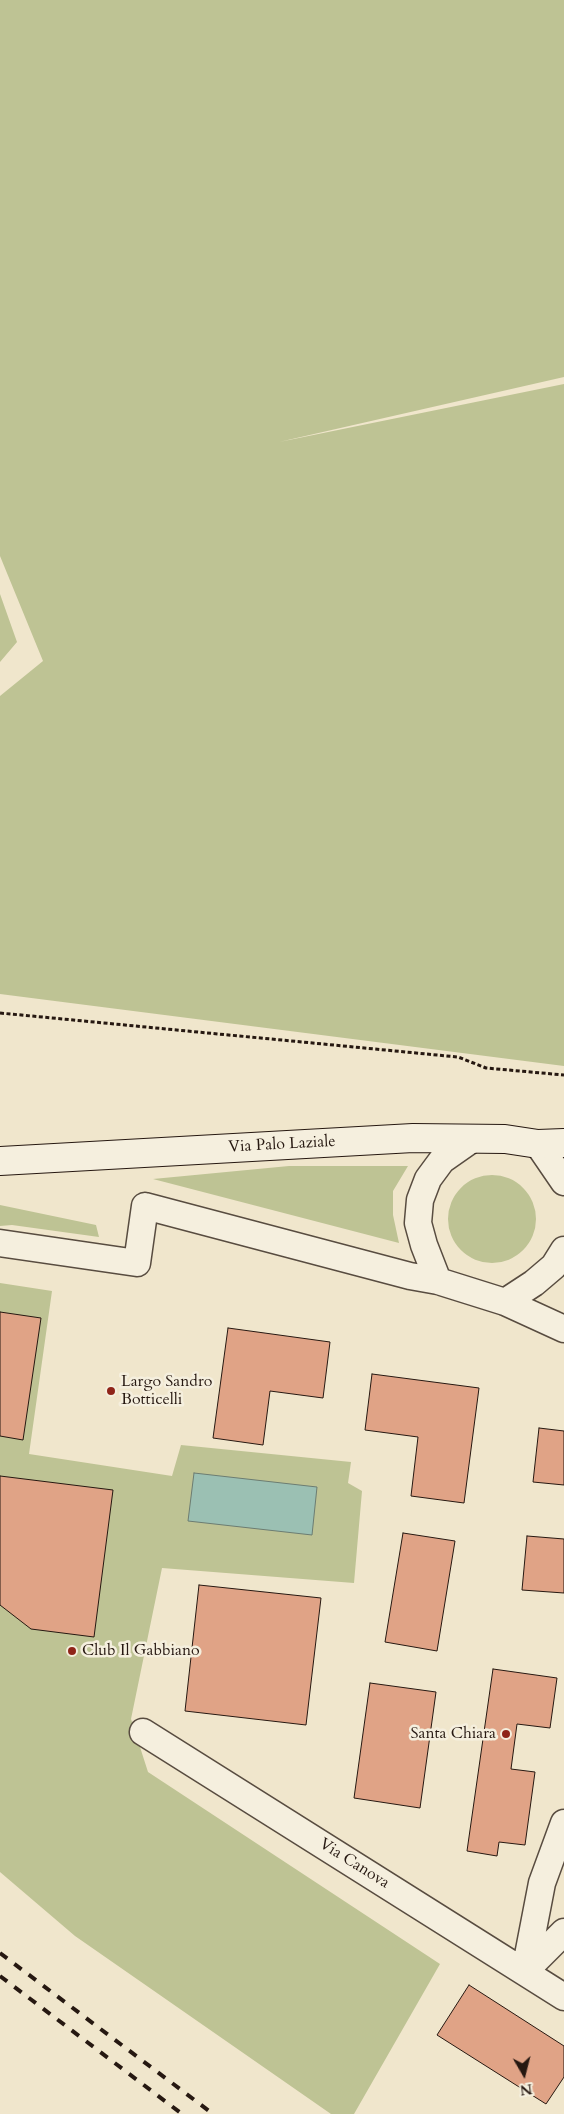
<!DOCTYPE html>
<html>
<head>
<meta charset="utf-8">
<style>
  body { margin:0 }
  #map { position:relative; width:564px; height:2114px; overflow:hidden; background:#f0e6cc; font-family:Cardo,serif }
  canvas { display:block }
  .north { position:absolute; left:499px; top:2049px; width:50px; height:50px; -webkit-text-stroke:4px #f5efde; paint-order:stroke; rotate:172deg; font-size:14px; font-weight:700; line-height:20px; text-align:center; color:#261811 }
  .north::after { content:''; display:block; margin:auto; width:18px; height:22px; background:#261811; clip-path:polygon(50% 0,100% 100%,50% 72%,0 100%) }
</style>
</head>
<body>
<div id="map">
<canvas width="564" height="2114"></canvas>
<div class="north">N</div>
</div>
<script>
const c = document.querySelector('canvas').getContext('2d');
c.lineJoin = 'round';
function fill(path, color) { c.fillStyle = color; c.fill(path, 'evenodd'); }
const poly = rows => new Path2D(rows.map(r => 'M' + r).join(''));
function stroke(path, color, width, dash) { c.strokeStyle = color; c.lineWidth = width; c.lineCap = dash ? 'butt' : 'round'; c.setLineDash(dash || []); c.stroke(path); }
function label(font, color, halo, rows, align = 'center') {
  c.font = font + ' Cardo,serif'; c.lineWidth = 5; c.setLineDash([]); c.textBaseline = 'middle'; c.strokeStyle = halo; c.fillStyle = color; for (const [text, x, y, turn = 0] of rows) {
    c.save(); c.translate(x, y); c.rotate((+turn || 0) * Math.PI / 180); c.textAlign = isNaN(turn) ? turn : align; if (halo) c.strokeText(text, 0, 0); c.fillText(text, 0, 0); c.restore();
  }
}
fill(poly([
  [0,0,564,0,564,377,279,442,564,384,564,1066,0,994,0,696,43,661,0,556],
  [0,594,17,642,0,662],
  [289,1166,408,1166,393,1191,393,1215,399,1243,153,1179],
  '448 1219a44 44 0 1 1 88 0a44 44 0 1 1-88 0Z',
  [0,1205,96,1225,99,1237,12,1225,0,1226],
  [0,1283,52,1291,29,1454,172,1476,181,1445,351,1462,348,1483,362,1491,354,1583,162,1568,131,1719,148,1772,440,1964,354,2114,331,2114,75,1936,0,1872]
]), '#bec394');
const water = poly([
  [194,1473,317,1487,312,1535,188,1521,194,1473]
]);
fill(water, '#9bc0b3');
stroke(water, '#6c7d72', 1);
const building = poly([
  [0,1312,41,1318,23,1440,0,1436,0,1312],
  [228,1328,330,1342,323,1398,270,1391,263,1445,213,1438,228,1328],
  [372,1374,479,1388,464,1503,411,1496,418,1437,365,1430,372,1374],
  [539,1428,564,1431,564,1485,533,1482,539,1428],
  [0,1476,113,1490,94,1637,31,1629,0,1605,0,1476],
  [403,1533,455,1541,437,1651,385,1642,403,1533],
  [527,1536,564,1539,564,1593,522,1590,527,1536],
  [199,1585,321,1598,306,1725,185,1711,199,1585],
  [493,1669,557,1678,550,1728,517,1724,511,1769,535,1772,525,1845,499,1842,497,1856,467,1851,493,1669],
  [370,1683,436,1692,420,1808,354,1798,370,1683],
  [469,1985,564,2046,564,2077,546,2104,437,2035,469,1985]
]);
fill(building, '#e0a386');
stroke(building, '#261811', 1);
const street = poly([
  [538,1144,564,1182],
  [0,1243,137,1263,145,1206,410,1276,438,1281,505,1302,564,1329],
  [438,1281,424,1245,418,1223,420,1200,428,1179,442,1160,472,1139],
  [505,1302,534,1283,554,1266,564,1250],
  [143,1732,564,1997],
  [525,1971,542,1883,564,1823],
  [525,1971,564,1932]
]);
const secondary = poly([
  [0,1161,413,1138,505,1139,538,1144,564,1143]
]);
stroke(street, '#584c40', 29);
stroke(secondary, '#261811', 30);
stroke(poly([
  [0,1013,458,1057,486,1068,564,1075]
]), '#261811', 3, [4, 2.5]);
stroke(street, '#f5efde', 26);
stroke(secondary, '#f5efde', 28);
stroke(poly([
  [0,1953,213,2114],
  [0,1976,182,2114]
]), '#261811', 4, [9, 9]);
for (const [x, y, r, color] of [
  [111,1391,5,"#8f2418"],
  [72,1651,5,"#8f2418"],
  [506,1734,5,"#8f2418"]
]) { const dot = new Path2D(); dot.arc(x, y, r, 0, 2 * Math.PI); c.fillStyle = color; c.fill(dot); stroke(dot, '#f5efde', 2); }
label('16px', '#261811', '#f5efde', [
  ["Via Palo Laziale",282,1145,-3],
  ["Via Canova",354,1864,32]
]);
label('16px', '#261811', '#f5efde', [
  ["Largo Sandro",121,1382],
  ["Botticelli",121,1400],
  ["Club Il Gabbiano",82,1651],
  ["Santa Chiara",496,1734,"right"]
], 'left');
</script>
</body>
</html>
